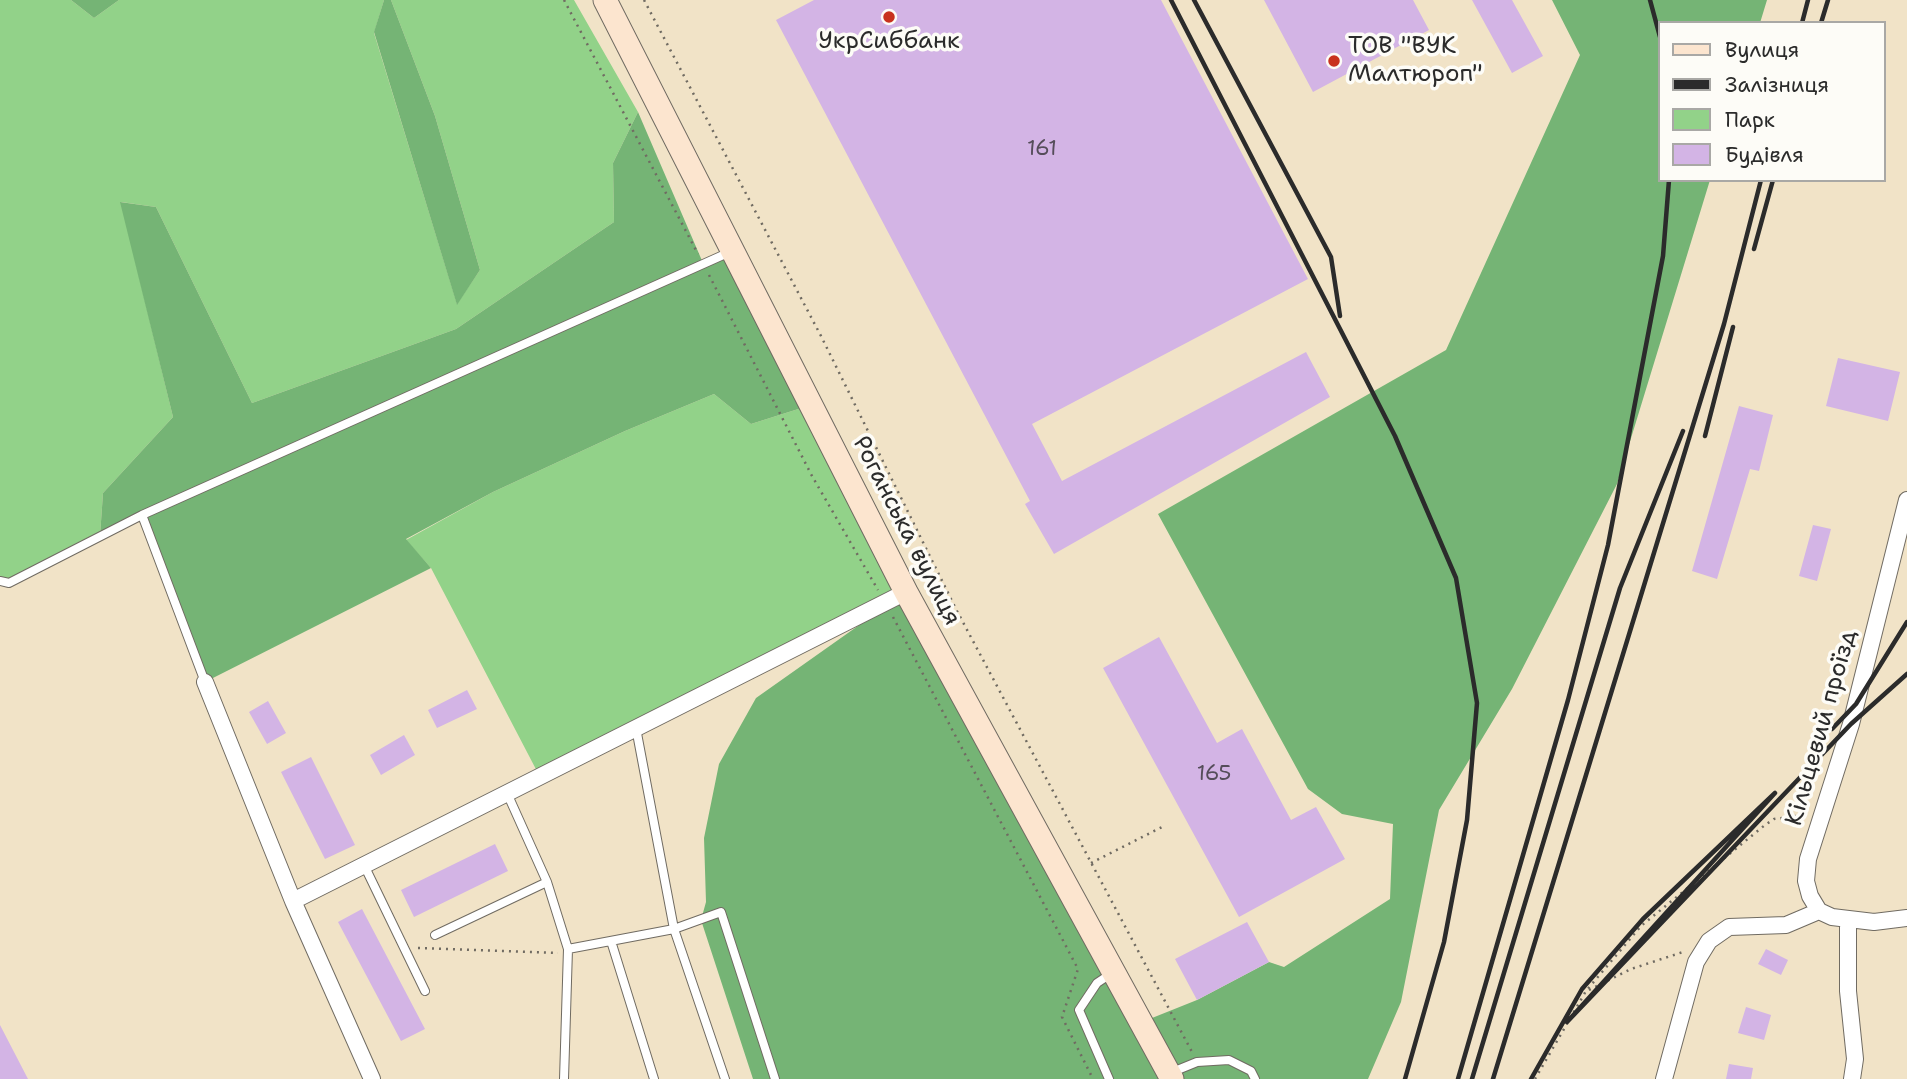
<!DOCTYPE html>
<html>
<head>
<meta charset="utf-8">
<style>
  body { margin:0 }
  #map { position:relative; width:1907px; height:1079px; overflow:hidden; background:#f1e3c7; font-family:"Shantell Sans",sans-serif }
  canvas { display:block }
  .legend { position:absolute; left:1658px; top:21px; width:228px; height:161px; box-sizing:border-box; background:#fdfcf7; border:2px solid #a9a8a5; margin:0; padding:9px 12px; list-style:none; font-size:21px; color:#2b2b2b }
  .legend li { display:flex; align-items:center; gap:14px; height:35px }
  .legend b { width:35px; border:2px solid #a9a8a5 }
</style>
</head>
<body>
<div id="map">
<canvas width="1907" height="1079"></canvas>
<ul class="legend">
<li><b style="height:9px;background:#fce5cf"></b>Вулиця</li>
<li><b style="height:9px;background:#2b2b2b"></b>Залізниця</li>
<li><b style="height:19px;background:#92d289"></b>Парк</li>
<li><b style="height:19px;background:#d3b4e5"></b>Будівля</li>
</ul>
</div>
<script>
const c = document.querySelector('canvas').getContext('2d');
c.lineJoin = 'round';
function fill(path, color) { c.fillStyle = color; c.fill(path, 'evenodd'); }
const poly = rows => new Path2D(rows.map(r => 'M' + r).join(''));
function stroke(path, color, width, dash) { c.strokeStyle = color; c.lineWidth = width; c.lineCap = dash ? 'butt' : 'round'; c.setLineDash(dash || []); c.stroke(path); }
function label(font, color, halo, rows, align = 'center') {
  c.font = font + ' "Shantell Sans",sans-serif'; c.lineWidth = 7; c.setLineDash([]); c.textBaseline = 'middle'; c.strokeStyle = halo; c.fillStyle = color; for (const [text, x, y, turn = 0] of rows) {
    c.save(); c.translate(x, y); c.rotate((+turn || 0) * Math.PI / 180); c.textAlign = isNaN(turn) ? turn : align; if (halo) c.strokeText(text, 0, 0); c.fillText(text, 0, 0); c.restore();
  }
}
fill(poly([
  [0,0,71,0,94,18,119,0,384,0,374,33,457,304,480,270,435,116,391,0,574,0,638,112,613,163,614,222,456,329,252,403,156,207,121,202,173,417,103,493,100,536,9,583,0,581],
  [714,394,751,424,811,405,906,592,540,777,431,568,406,540,493,492,625,431]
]), '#92d289');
fill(poly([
  [71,0,119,0,94,18],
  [384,0,391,0,435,116,480,270,457,305,374,32],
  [1552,0,1767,0,1760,23,1660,23,1660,180,1710,180,1617,484,1512,689,1439,810,1401,1002,1368,1079,753,1079,701,920,706,902,704,838,719,764,756,698,906,592,1142,1022,1197,1000,1269,962,1284,967,1390,899,1393,824,1342,814,1308,789,1158,514,1446,350,1580,55],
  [638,112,703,263,732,251,811,405,751,424,714,394,625,431,493,492,406,539,431,568,205,682,142,515,100,536,103,493,173,417,120,202,156,207,252,403,456,329,614,222,613,163]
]), '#75b475');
fill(poly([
  [814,0,1161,0,1308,279,1032,424,1062,481,1306,352,1330,397,1054,554,1025,504,1030,501,776,20],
  [1264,0,1413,0,1429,30,1313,92],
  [1472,0,1512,0,1543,56,1512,73],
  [1838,358,1900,372,1888,421,1826,406],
  [1739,406,1773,415,1759,471,1750,469,1717,579,1692,571],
  [1813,525,1831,529,1817,581,1799,576],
  [1159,637,1217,743,1242,729,1291,820,1316,807,1345,859,1239,917,1103,668],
  [467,690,477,709,437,728,428,710],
  [268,701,286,733,267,744,249,712],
  [404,735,415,755,381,775,370,755],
  [311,757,355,845,325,859,281,772],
  [495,844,508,871,414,917,401,890],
  [362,909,425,1029,401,1041,338,922],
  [1247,922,1269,962,1197,1000,1175,959],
  [1766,949,1788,960,1781,975,1758,964],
  [1746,1007,1771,1015,1764,1040,1738,1033],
  [0,1025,28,1079,0,1079],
  [1729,1064,1753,1068,1751,1079,1726,1079]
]), '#d3b4e5');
const lane = poly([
  [142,515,205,682],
  [0,581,9,583,142,515,730,252],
  [636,728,674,929,725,1079],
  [364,865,425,991],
  [547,882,568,949,674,929,721,912,775,1079],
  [435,935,547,882,507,793],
  [611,941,654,1079],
  [1170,1073,1197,1062,1229,1060,1251,1071,1255,1079],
  [564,1079,568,949],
  [1109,1079,1079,1010,1097,983,1112,973]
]);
const street = poly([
  [1907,500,1851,724,1808,859,1806,881,1810,896,1819,911,1832,917,1874,922,1907,918],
  [205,682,293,901,372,1079],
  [293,901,906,592],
  [1848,921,1848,991,1855,1059,1852,1079],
  [1664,1079,1696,962,1709,941,1729,927,1786,925,1819,911]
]);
const secondary = poly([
  [605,0,906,592,1172,1079]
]);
stroke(lane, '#706b62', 10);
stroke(street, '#706b62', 18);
stroke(secondary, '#706b62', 25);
stroke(poly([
  [564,0,698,254],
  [644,0,821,336,957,611,1192,1052],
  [709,275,812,476,878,590],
  [893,617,1078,969,1062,1017,1093,1079],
  [941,619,957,611],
  [1091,863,1164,826],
  [418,948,558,953],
  [1589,990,1631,969,1683,952],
  [1535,1079,1586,991,1641,926,1765,825,1774,819,1804,815]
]), '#706b62', 2.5, [2, 5]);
stroke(lane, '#fff', 8);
stroke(street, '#fff', 16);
stroke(secondary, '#fce5cf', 23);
stroke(poly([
  [1171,0,1395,436,1456,578,1477,703,1467,820,1444,942,1405,1079],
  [1194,0,1331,257,1340,316],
  [1650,0,1660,37],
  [1802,23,1808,0],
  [1821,23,1828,0],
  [1754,249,1773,180],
  [1705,436,1733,327],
  [1832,729,1856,704,1907,622],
  [1458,1079,1568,700,1608,545,1663,256,1669,180],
  [1472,1079,1620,588,1683,431],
  [1493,1079,1724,324,1761,180],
  [1531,1079,1582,989,1643,919,1775,793,1567,1022,1851,724,1907,674]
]), '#2b2b2b', 4.5);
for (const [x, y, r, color] of [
  [889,17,7,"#c8321e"],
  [1334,61,7,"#c8321e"]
]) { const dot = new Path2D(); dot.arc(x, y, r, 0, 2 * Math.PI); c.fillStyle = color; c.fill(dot); stroke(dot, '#fdfcf7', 2.5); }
label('21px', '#554d5a', null, [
  ["161",1042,150],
  ["165",1214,775]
]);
label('24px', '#2b2b2b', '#fdfcf7', [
  ["УкрСиббанк",889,42],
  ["ТОВ \"ВУК",1348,47,"left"],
  ["Малтюроп\"",1348,75,"left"]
]);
label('24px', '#2b2b2b', '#fdfcf7', [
  ["Роганська вулиця",906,531,63],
  ["Кільцевий проїзд",1822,728,-74]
]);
</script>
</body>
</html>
